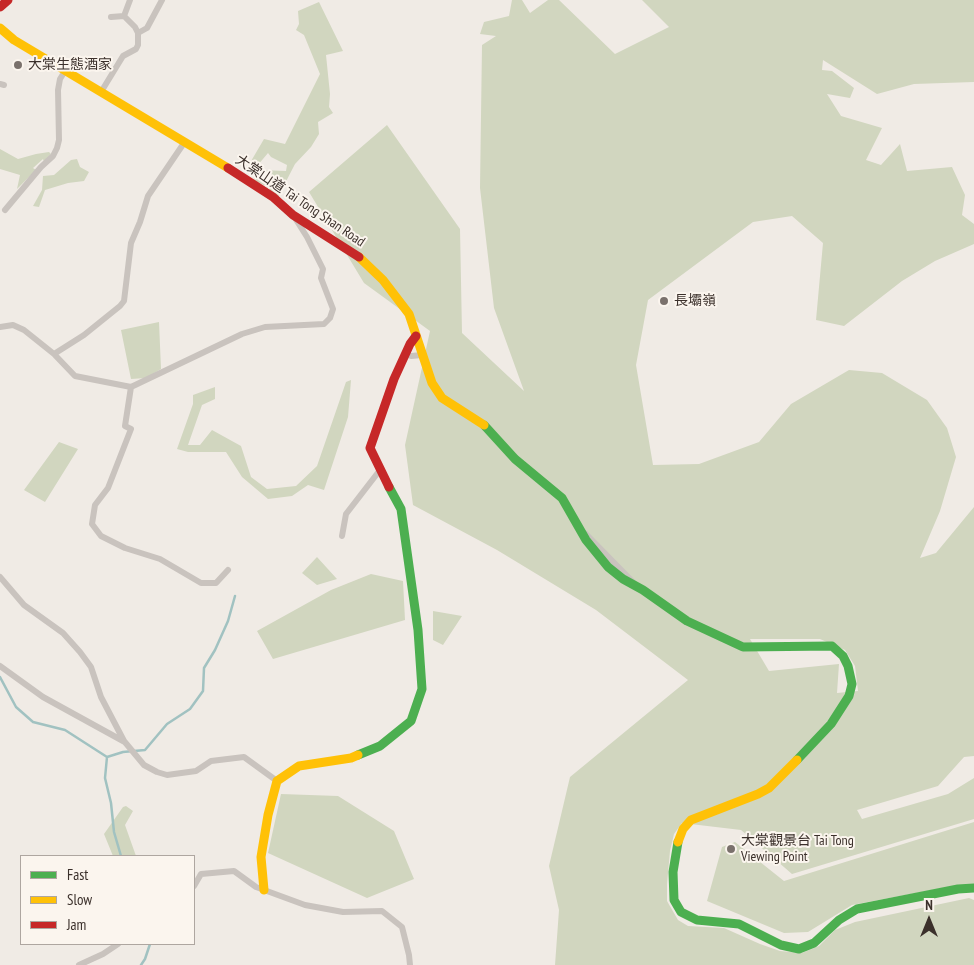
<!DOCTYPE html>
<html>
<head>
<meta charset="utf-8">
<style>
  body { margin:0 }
  #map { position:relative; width:974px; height:965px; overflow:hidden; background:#f0ebe5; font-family:"PT Sans Narrow",sans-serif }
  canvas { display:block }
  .legend { position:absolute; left:20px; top:855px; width:175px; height:90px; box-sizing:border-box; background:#fbf5ee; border:1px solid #aea6a0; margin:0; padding:6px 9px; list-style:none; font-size:15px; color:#3b302b }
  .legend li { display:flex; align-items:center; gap:10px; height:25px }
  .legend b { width:25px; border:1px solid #aea6a0 }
  .north { position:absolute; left:904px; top:895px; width:50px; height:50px; -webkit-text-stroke:4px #fbf5ee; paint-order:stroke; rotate:0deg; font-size:14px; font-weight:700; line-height:20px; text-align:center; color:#3b302b }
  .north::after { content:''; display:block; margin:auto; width:18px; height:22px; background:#3b302b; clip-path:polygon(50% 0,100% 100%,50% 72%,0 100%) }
</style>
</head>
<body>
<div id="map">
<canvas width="974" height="965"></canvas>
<ul class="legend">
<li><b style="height:6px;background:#4caf50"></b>Fast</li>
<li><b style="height:6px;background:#ffc107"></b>Slow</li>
<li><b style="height:6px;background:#c62828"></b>Jam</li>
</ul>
<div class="north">N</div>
</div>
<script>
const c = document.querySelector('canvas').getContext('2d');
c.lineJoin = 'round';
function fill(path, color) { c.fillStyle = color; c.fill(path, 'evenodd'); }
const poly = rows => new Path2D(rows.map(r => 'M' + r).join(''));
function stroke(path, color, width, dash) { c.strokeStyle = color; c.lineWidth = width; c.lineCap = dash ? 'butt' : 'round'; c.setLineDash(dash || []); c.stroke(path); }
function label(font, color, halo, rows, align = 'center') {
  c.font = font + ' "PT Sans Narrow","Noto Sans TC",sans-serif'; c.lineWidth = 4; c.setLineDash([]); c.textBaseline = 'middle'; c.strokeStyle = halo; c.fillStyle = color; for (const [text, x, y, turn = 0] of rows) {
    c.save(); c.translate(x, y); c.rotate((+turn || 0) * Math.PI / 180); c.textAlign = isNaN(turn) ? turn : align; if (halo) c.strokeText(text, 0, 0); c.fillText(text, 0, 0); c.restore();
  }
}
fill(poly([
  [512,0,522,0,530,13,548,0,559,0,615,54,669,27,642,0,974,0,974,82,914,84,877,94,823,60,822,70,832,71,854,88,850,98,827,94,841,116,882,128,866,160,881,165,900,144,907,171,952,167,965,195,962,215,974,224,974,244,935,261,902,281,844,326,816,320,823,243,792,216,753,222,648,300,636,365,653,465,699,464,759,442,791,404,849,370,882,373,927,400,947,428,956,457,940,511,920,558,936,553,974,507,974,756,964,757,938,786,857,810,862,819,948,794,974,778,974,819,792,874,741,830,682,823,674,834,670,851,667,884,667,901,678,920,688,926,724,928,760,944,780,951,802,953,819,946,835,930,855,922,969,898,974,900,974,965,555,965,559,910,549,866,570,777,688,680,596,610,497,550,413,505,405,445,430,331,364,283,309,192,387,125,460,229,462,333,524,391,494,308,480,188,482,45,496,36,480,34,484,22,509,16],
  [750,639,820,639,845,650,855,666,858,691,837,693,839,664,769,671],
  [319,2,343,51,326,55,330,94,329,107,333,113,318,122,319,134,311,147,295,164,278,197,266,186,253,180,259,170,286,171,287,165,271,157,268,153,252,172,247,168,264,139,285,144,320,74,304,35,296,30,299,24,298,11],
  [0,149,18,159,36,154,49,152,51,154,44,162,43,159,33,168,36,170,17,189,20,175,0,169],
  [77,159,80,167,89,172,84,181,68,183,45,190,39,207,33,206,42,190,43,176,54,175,71,160],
  [159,322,161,369,146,378,131,379,121,330],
  [351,380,348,417,324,490,308,485,292,496,268,499,242,477,226,452,188,452,177,449,193,404,193,395,215,387,215,399,202,405,188,445,200,445,212,430,241,446,251,477,267,489,296,486,317,466,346,382],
  [59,442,78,449,45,502,24,490],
  [317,557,337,579,317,585,302,573],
  [371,574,403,581,405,620,273,659,257,631,331,590],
  [433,611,462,616,443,645,433,640],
  [281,794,338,796,394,831,414,879,367,898,268,853],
  [126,806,133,811,125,825,136,856,113,856,104,834,123,807],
  [974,822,974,886,948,887,852,905,808,932,784,933,707,901,722,847,735,842,784,881]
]), '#d1d6bf');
stroke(poly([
  [0,677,16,707,33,722,65,730,107,757,123,752,145,750,167,724,190,709,203,691,204,668,215,650,228,621,235,596],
  [107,757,105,778,111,803,114,832,121,856],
  [141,965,145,959,150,944]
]), '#a1c2c1', 2.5);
stroke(poly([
  [111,17,124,16,130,0],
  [138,33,147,28,162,0],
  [0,84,4,85],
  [101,92,123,56,136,49,138,45,138,33,135,27,124,16],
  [5,210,41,167,53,156,57,148,59,140,58,90,60,79,65,71],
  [0,327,13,325,24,330,54,354,75,376,131,387,242,334,265,327,324,324,330,318,333,309,321,278,323,269,307,237,295,218],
  [54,354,84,335,120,306,124,301,131,243,140,222,148,196,184,143],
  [405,354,411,356,422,355],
  [131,387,125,426,131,429,108,488,95,505,92,524,101,536,125,548,160,559,201,583,216,583,228,570],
  [586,534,633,582],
  [342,536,346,514,380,470],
  [0,577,24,605,63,633,80,652,91,667,101,697,124,741,144,765,157,772,167,775,196,771,211,761,244,757,277,781],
  [0,666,43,697,123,741],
  [194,886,201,874,234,871,256,887,305,905,343,912,382,911,402,927,409,955,410,965],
  [79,965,103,954,118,944]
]), '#c9c3be', 6);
stroke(poly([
  [484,425,515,459,562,498,586,540,608,567,623,579,643,590,687,621,743,647,832,646,843,656,848,666,852,684,849,696,831,724,797,760],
  [358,755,380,746,411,721,422,689,418,630,401,509,389,487],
  [678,842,673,872,674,900,681,912,697,920,739,924,781,945,799,949,814,943,839,920,857,909,958,889,974,888]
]), '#4caf50', 9);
stroke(poly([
  [0,28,14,40,228,168],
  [359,257,383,280,409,314,432,383,442,398,484,425],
  [678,842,683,829,691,820,758,794,769,788,797,760],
  [264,890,261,857,268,815,277,781,299,766,351,758,358,755]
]), '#ffc107', 9);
stroke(poly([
  [0,7,8,0],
  [228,168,273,197,293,215,359,257],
  [389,487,370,448,394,379,410,344,416,336]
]), '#c62828', 9);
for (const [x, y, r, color] of [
  [18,65,5,"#7a716c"],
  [664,301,5,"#7a716c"],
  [731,849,5,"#7a716c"]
]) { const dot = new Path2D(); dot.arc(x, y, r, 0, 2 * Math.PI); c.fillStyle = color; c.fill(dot); stroke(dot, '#fbf5ee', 2); }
label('14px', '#3b302b', '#fbf5ee', [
  ["大棠生態酒家",28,65],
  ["長壩嶺",674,301],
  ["大棠觀景台 Tai Tong",741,841],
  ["Viewing Point",741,857]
], 'left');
label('14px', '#3b302b', '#fbf5ee', [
  ["大棠山道 Tai Tong Shan Road",300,201,34]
]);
</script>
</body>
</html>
